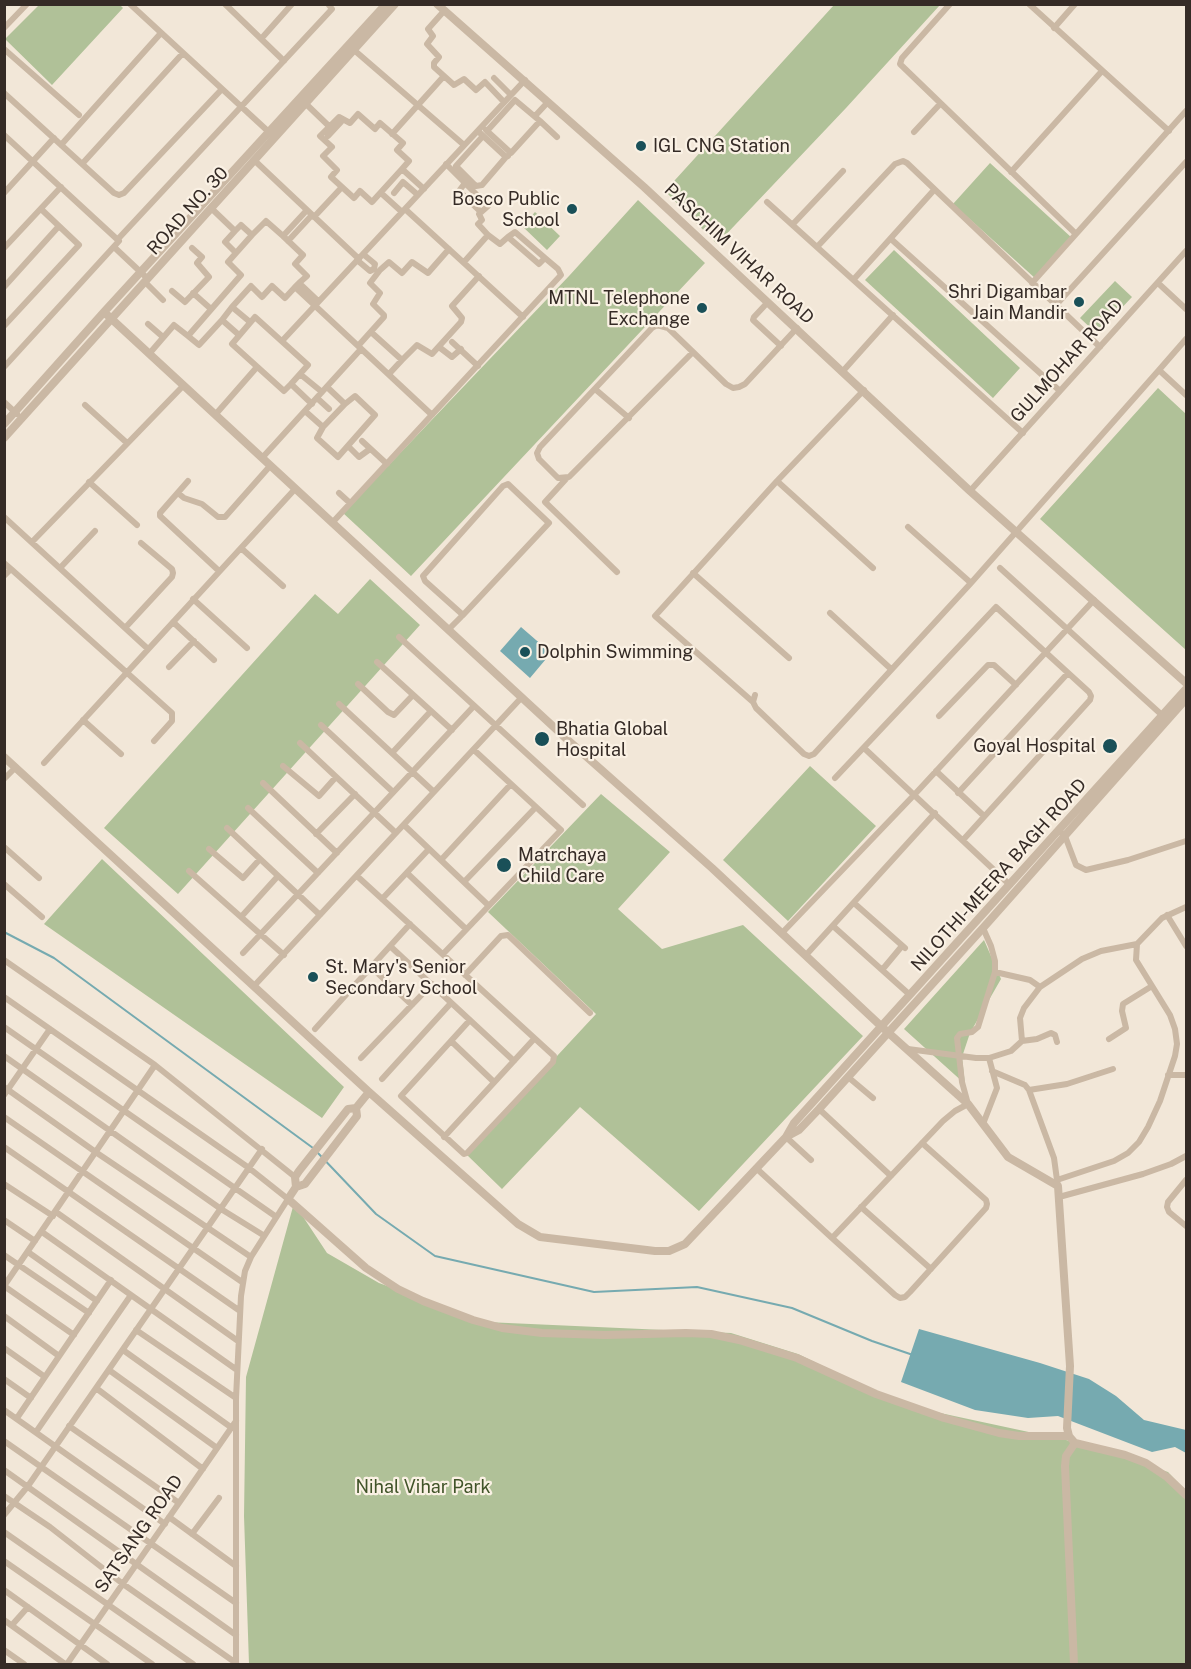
<!DOCTYPE html>
<html>
<head>
<meta charset="utf-8">
<style>
  body { margin:0 }
  #map { position:relative; width:1191px; height:1669px; overflow:hidden; background:#f2e7d8; font-family:"Public Sans",sans-serif }
  canvas { display:block }
  .frame { position:absolute; inset:0; border:6px solid #352b26; pointer-events:none }
</style>
</head>
<body>
<div id="map">
<canvas width="1191" height="1669"></canvas>
<div class="frame"></div>
</div>
<script>
const c = document.querySelector('canvas').getContext('2d');
c.lineJoin = 'round';
function fill(path, color) { c.fillStyle = color; c.fill(path, 'evenodd'); }
const poly = rows => new Path2D(rows.map(r => 'M' + r).join(''));
function stroke(path, color, width, dash) { c.strokeStyle = color; c.lineWidth = width; c.lineCap = dash ? 'butt' : 'round'; c.setLineDash(dash || []); c.stroke(path); }
function label(font, color, halo, rows, align = 'center') {
  c.font = font + ' "Public Sans",sans-serif'; c.lineWidth = 4.5; c.setLineDash([]); c.textBaseline = 'middle'; c.strokeStyle = halo; c.fillStyle = color; for (const [text, x, y, turn = 0] of rows) {
    c.save(); c.translate(x, y); c.rotate((+turn || 0) * Math.PI / 180); c.textAlign = isNaN(turn) ? turn : align; if (halo) c.strokeText(text, 0, 0); c.fillText(text, 0, 0); c.restore();
  }
}
fill(poly([
  [119,4,123,8,52,85,5,39,39,5],
  [834,5,940,5,846,108,717,244,665,191],
  [990,163,1072,238,1036,279,953,204],
  [638,200,705,263,411,576,343,513,569,276],
  [535,212,560,236,547,250,522,226],
  [894,250,1020,368,993,398,865,280],
  [1115,281,1132,297,1097,334,1080,318],
  [1158,388,1186,414,1186,650,1040,519],
  [370,579,420,625,178,894,104,828,315,594,338,614],
  [810,766,876,826,788,921,723,860],
  [601,794,670,852,618,909,662,949,743,925,863,1036,699,1211,580,1107,502,1189,466,1154,596,1014,488,912],
  [102,859,344,1087,322,1118,44,924],
  [984,940,1001,979,970,1033,962,1057,965,1084,904,1029],
  [294,1203,327,1253,379,1283,486,1322,731,1333,798,1354,903,1405,1080,1443,1168,1472,1186,1491,1186,1664,249,1664,244,1516,246,1377]
]), '#b0c198');
fill(poly([
  [521,627,551,653,530,678,500,651],
  [919,1329,1040,1363,1089,1379,1116,1396,1144,1420,1186,1430,1186,1453,1175,1447,1152,1452,1058,1416,1028,1418,975,1410,901,1382]
]), '#76aab0');
stroke(poly([
  [4,932,54,958,313,1148],
  [317,1152,376,1214,435,1256,594,1292,697,1287,792,1308,872,1341,913,1355]
]), '#76aab0', 2);
stroke(poly([
  [130,4,271,134],
  [225,4,284,61],
  [950,4,902,58,900,64,1076,234,1186,111],
  [1029,4,1169,131],
  [444,11,428,29,433,36,427,44,439,57,434,63,434,67,454,85,464,79,476,90,485,82,504,102],
  [4,28,27,4],
  [1054,28,1075,4],
  [261,39,292,4],
  [4,49,79,115],
  [354,50,464,145],
  [494,78,511,95],
  [4,93,114,193,119,195,124,193,222,89],
  [305,103,333,130],
  [535,116,548,102],
  [540,121,557,137],
  [486,130,487,131,511,153,540,121,515,100,487,131],
  [914,132,940,104],
  [480,133,506,157,508,156],
  [392,134,444,76],
  [4,135,119,241,4,367],
  [328,136,341,122],
  [483,136,456,166,476,186,482,185,506,157],
  [61,145,161,33],
  [254,160,359,259],
  [82,164,183,53],
  [402,169,409,161,397,150,403,143,380,123,375,129,358,114,350,123,339,117,320,136,332,147,323,156,337,170,331,177,354,198,360,191,372,202,402,169,424,189],
  [1011,172,1102,71],
  [465,183,459,191,481,212],
  [4,193,54,138],
  [381,193,402,212],
  [394,193,403,182,418,195],
  [767,202,1023,433],
  [405,209,523,317],
  [307,210,283,236,303,255,295,264,307,276,299,283,318,301],
  [314,217,342,187],
  [793,224,843,171],
  [235,231,241,225,252,235,236,253],
  [252,235,266,221,283,236],
  [508,237,515,232,545,258],
  [118,239,332,9,328,4],
  [891,239,1060,391],
  [288,241,312,215],
  [114,247,148,279],
  [817,247,895,164,903,161,907,163,1056,305],
  [4,248,61,187],
  [357,260,370,271,374,269,375,264,363,254],
  [464,262,488,235],
  [854,279,934,190],
  [145,282,163,300],
  [1032,283,1076,234],
  [1158,283,1186,309],
  [4,287,59,226],
  [295,287,432,415],
  [172,291,185,302,209,277,197,263,202,257,192,248],
  [193,293,211,309],
  [768,302,754,317,753,320,781,346],
  [232,307,251,286,262,297,272,286,285,298,297,285],
  [148,324,163,337],
  [4,326,79,245,41,209],
  [371,332,402,360,417,345,432,354,461,322,462,318,452,306,479,276],
  [239,335,222,320,232,307,250,322],
  [188,336,199,345,222,320],
  [1186,339,1159,370,1186,395],
  [282,341,525,80],
  [452,342,478,366],
  [358,346,384,317,384,315,373,304,380,293,370,283,380,270,389,262,402,273,412,262,428,273,449,249],
  [439,347,452,357,461,349],
  [1100,347,1056,305,1186,162],
  [693,352,569,477,558,478,539,459,537,453,540,447,652,328,657,325,668,328,693,352,726,384,733,388,739,387,745,384,797,328],
  [149,354,174,325,188,336,241,275,228,262,236,253,225,242,235,231,211,208],
  [843,371,893,315],
  [300,374,322,392],
  [389,374,402,360],
  [291,384,284,391,232,344,255,317,308,365,291,384,312,404],
  [595,389,629,418],
  [317,398,329,409],
  [4,402,17,414],
  [85,405,127,443],
  [305,411,323,427,317,438,338,457,375,415,355,396,345,404,327,387],
  [215,415,257,367],
  [323,427,345,404],
  [362,441,387,464],
  [348,446,359,457,370,449],
  [262,458,361,349],
  [566,479,545,502,617,572],
  [188,481,160,513,160,516,219,571],
  [777,481,873,568],
  [89,482,137,525],
  [970,491,1186,251],
  [178,493,184,498,202,504,218,517,225,517,270,466],
  [339,493,350,503],
  [4,517,148,649],
  [332,523,561,275,558,269,545,258,539,264,508,237,500,244,488,235,478,224,482,220,479,214,488,206,446,164],
  [908,527,971,583],
  [32,542,183,386],
  [241,548,283,586],
  [4,563,11,569,4,576],
  [60,568,95,531],
  [1000,568,1163,716],
  [11,569,172,713,172,721,154,741],
  [693,573,789,658],
  [193,599,247,648],
  [830,613,891,669],
  [173,622,214,660],
  [125,628,172,577,173,573,172,569,141,543],
  [449,629,463,615,549,523,508,484,503,486,423,576,425,581,463,615],
  [399,637,583,805],
  [377,662,452,730],
  [169,667,194,641],
  [358,684,388,712,394,715,413,695],
  [755,695,753,702,756,708,804,754,809,756,814,754,971,583,1159,370],
  [753,702,655,616,777,481,864,390],
  [339,704,434,792],
  [939,716,988,665,994,665,1016,685],
  [83,720,121,754],
  [321,725,393,792],
  [300,743,396,833],
  [864,748,1010,885],
  [392,753,431,711],
  [44,763,295,489],
  [283,766,319,796,336,777],
  [936,771,984,816],
  [835,778,996,607,1089,692,1091,696,1090,700,963,840],
  [4,779,16,767],
  [263,783,337,853],
  [958,793,1068,673],
  [248,808,318,873],
  [404,825,488,905],
  [227,828,320,915],
  [1059,831,1065,836,1076,865,1086,870,1128,860,1186,841],
  [316,834,355,794],
  [4,847,39,878],
  [209,849,243,878,260,859],
  [441,860,511,784],
  [189,871,284,955],
  [407,873,466,929],
  [357,876,554,1056,553,1062,467,1153,464,1154,401,1096,470,1020],
  [464,882,536,807],
  [4,884,42,917],
  [382,899,429,849],
  [854,903,905,948],
  [1167,915,1186,946],
  [241,917,278,876],
  [833,926,910,995],
  [782,933,915,794,1094,600],
  [390,946,514,1061],
  [243,953,474,706],
  [443,954,561,830,474,750],
  [806,955,935,813],
  [4,960,155,1065,295,1177],
  [371,967,412,1005],
  [882,970,902,946],
  [995,972,1030,980,1040,987],
  [465,975,501,936,508,935,590,1013],
  [254,986,522,697],
  [4,997,249,1168,288,1199,251,1257,245,1271,241,1296,236,1398,236,1664],
  [4,1027,275,1216],
  [315,1029,410,924],
  [1109,1039,1126,1028,1122,1011,1123,1004,1152,986],
  [451,1041,494,1082],
  [1022,1041,1037,1039,1051,1033,1055,1035,1057,1042],
  [908,1049,976,1058,989,1058,1011,1051,1022,1041,1020,1018,1024,1008,1040,987,1082,959,1101,951,1137,944,1162,918,1186,907],
  [4,1056,221,1209,263,1235],
  [361,1058,432,984],
  [992,1071,1025,1085,1029,1090,1054,1158,1057,1180],
  [1168,1075,1186,1075],
  [848,1077,873,1098],
  [382,1079,451,1003],
  [4,1087,97,1153,251,1257],
  [1029,1090,1067,1084,1113,1069],
  [4,1095,50,1029],
  [819,1109,891,1176],
  [4,1117,242,1282],
  [983,1124,997,1088,989,1058],
  [444,1137,534,1039],
  [786,1137,811,1160],
  [4,1147,240,1311],
  [756,1168,832,1238,943,1121,955,1111,968,1104,962,1082,957,1038,960,1034,972,1032,978,1027,995,972,995,961,991,946,983,928],
  [1186,1180,1168,1202,1167,1207,1169,1212,1186,1226],
  [4,1184,53,1216],
  [1058,1186,1057,1180,1114,1161,1128,1153,1139,1142,1148,1127,1160,1101,1175,1056,1177,1044,1175,1029,1170,1015,1136,960,1137,944],
  [1059,1197,1143,1174,1171,1164,1186,1156],
  [861,1207,931,1269],
  [56,1212,238,1341],
  [4,1220,35,1241],
  [42,1232,237,1370],
  [832,1238,895,1295,900,1298,905,1297,910,1292,986,1208,987,1204,986,1200,922,1143],
  [28,1252,97,1301],
  [4,1255,89,1313],
  [4,1286,155,1065],
  [4,1286,74,1335],
  [4,1316,59,1356],
  [136,1330,236,1398],
  [4,1348,45,1377],
  [123,1350,232,1428],
  [109,1370,217,1448],
  [4,1379,31,1398],
  [96,1388,203,1469],
  [4,1410,165,1524],
  [17,1418,111,1280],
  [69,1426,179,1503],
  [36,1432,131,1295],
  [4,1441,236,1603],
  [4,1470,236,1635],
  [4,1496,50,1527,123,1584,236,1663],
  [4,1515,28,1486,262,1149],
  [169,1517,236,1566],
  [4,1532,193,1664],
  [192,1534,219,1498],
  [4,1561,152,1664],
  [4,1590,107,1664],
  [4,1620,65,1664],
  [12,1625,28,1607],
  [4,1650,24,1664],
  [67,1664,236,1421]
]), '#cab8a4', 6);
stroke(poly([
  [437,4,644,187,970,491,1186,683],
  [104,312,570,742,712,868,882,1027,968,1104,1008,1157,1058,1186,1070,1366,1067,1428,1069,1436,1075,1443,1125,1455,1146,1463,1167,1477,1186,1495],
  [4,424,104,312,386,4],
  [4,438,395,4],
  [4,757,369,1092,518,1224,540,1237,655,1251,669,1251,685,1244,786,1137,794,1123,1186,689],
  [369,1092,356,1108,357,1116,305,1184,296,1187,288,1199,366,1268,398,1289,423,1301,473,1320,502,1328,542,1333,605,1335,686,1333,711,1334,739,1340,797,1358,876,1394,944,1418,999,1433,1019,1436,1069,1436],
  [786,1137,799,1130,819,1109,983,928,1186,699],
  [296,1187,295,1177,299,1171,348,1109,356,1108],
  [1074,1664,1065,1466,1066,1456,1075,1443]
]), '#cab8a4', 8);
for (const [x, y, r, color] of [
  [641,146,6,"#1a5058"],
  [572,209,6,"#1a5058"],
  [1079,302,6,"#1a5058"],
  [702,308,6,"#1a5058"],
  [525,652,6,"#1a5058"],
  [542,739,8,"#1a5058"],
  [1110,746,8,"#1a5058"],
  [504,865,8,"#1a5058"],
  [313,977,6,"#1a5058"]
]) { const dot = new Path2D(); dot.arc(x, y, r, 0, 2 * Math.PI); c.fillStyle = color; c.fill(dot); stroke(dot, '#faf1e4', 2); }
label('18px', '#352b26', '#faf1e4', [
  ["IGL CNG Station",653,146],
  ["Bosco Public",560,199,"right"],
  ["School",560,220,"right"],
  ["Shri Digambar",1067,292,"right"],
  ["Jain Mandir",1067,313,"right"],
  ["MTNL Telephone",690,298,"right"],
  ["Exchange",690,319,"right"],
  ["Dolphin Swimming",537,652],
  ["Bhatia Global",556,729],
  ["Hospital",556,750],
  ["Goyal Hospital",1096,746,"right"],
  ["Matrchaya",518,855],
  ["Child Care",518,876],
  ["St. Mary's Senior",325,967],
  ["Secondary School",325,988]
], 'left');
label('18px', '#352b26', '#faf1e4', [
  ["ROAD NO. 30",188,211,-48],
  ["PASCHIM VIHAR ROAD",739,254,43],
  ["GULMOHAR ROAD",1067,361,-48],
  ["NILOTHI-MEERA BAGH ROAD",999,875,-48],
  ["SATSANG ROAD",139,1534,-55]
]);
label('18px', '#415429', '#faf1e4', [
  ["Nihal Vihar Park",423,1487]
]);
</script>
</body>
</html>
